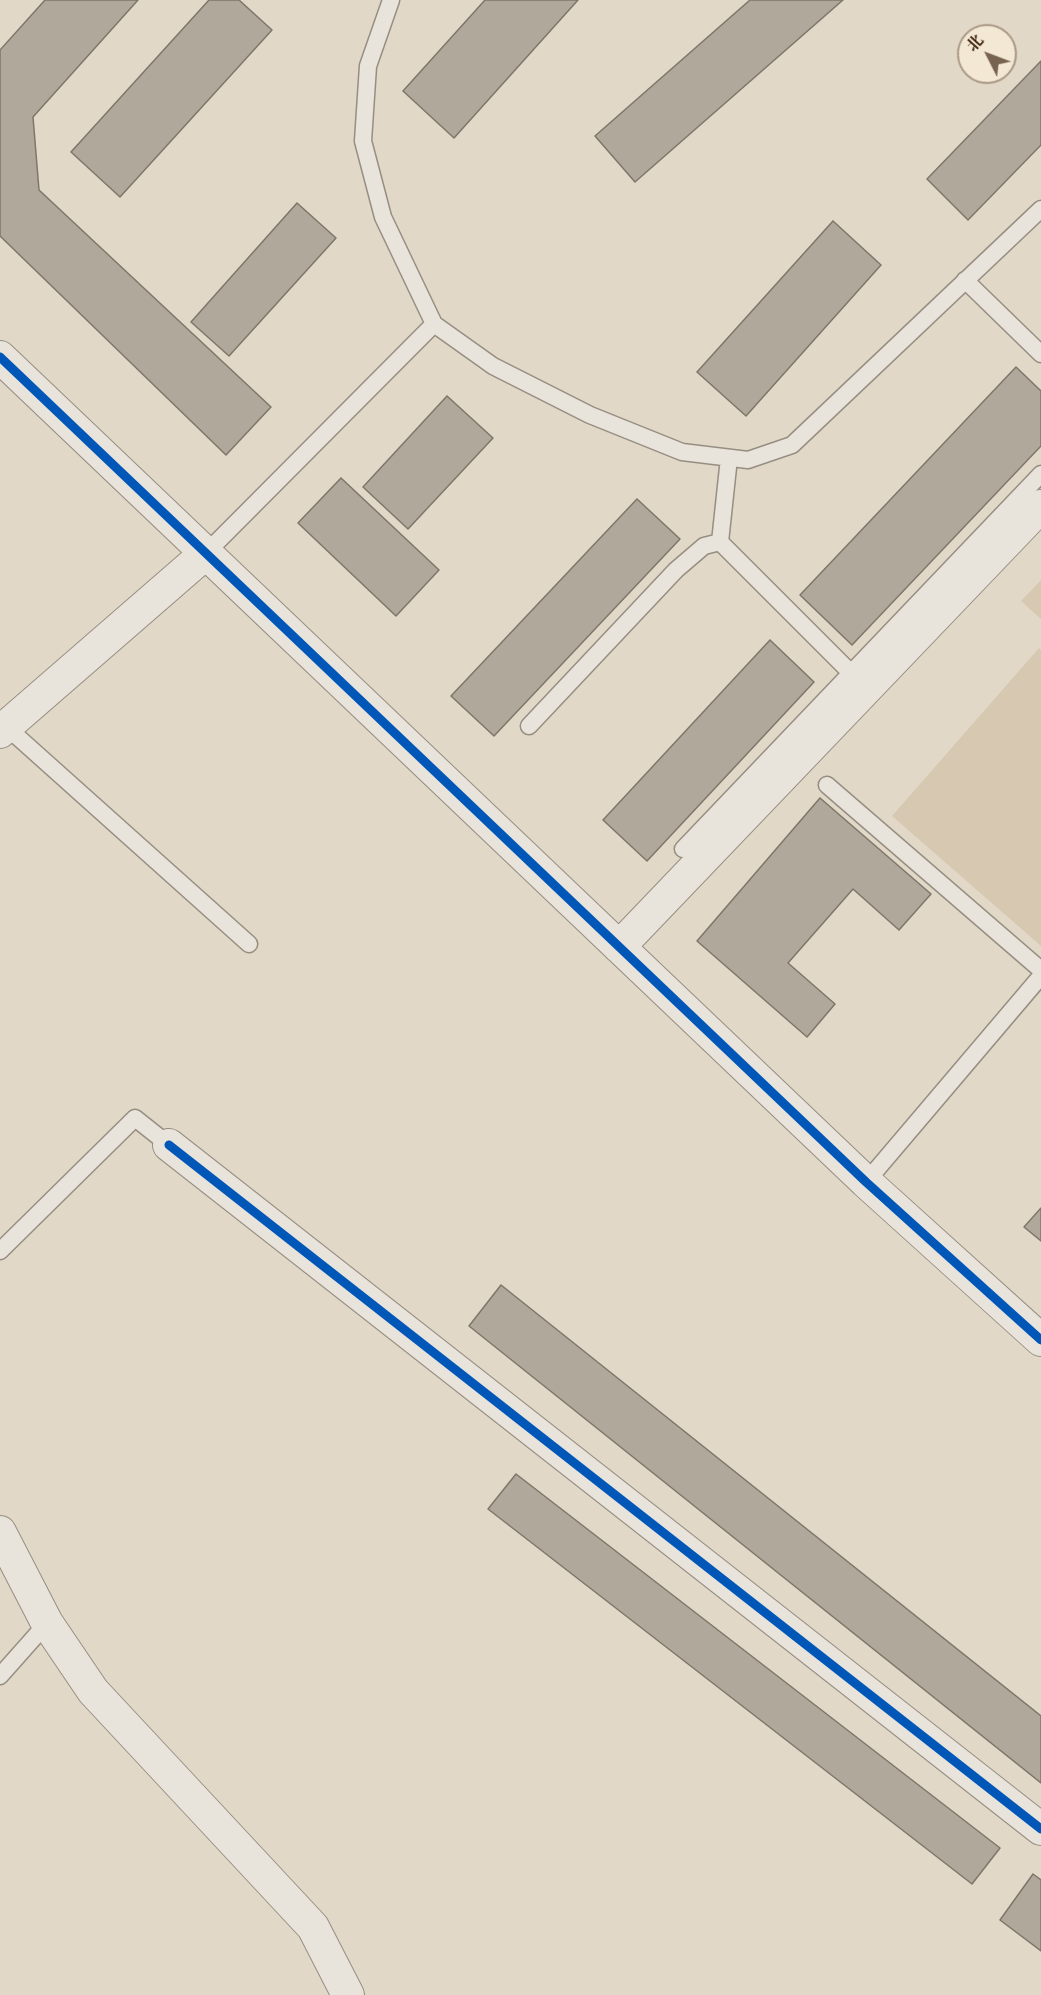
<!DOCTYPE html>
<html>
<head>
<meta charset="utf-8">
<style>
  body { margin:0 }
  #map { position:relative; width:1041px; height:1995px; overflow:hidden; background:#e2d8c8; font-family:"Libre Bodoni","Noto Serif SC",serif }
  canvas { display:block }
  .north { position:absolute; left:957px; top:24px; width:60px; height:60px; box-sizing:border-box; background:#f3e8d4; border:2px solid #aa9a85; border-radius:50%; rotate:312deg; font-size:16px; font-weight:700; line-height:24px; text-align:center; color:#3d240e }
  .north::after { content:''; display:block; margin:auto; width:21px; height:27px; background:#77634f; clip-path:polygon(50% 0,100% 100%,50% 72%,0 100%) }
</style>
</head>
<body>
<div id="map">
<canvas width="1041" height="1995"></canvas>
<div class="north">北</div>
</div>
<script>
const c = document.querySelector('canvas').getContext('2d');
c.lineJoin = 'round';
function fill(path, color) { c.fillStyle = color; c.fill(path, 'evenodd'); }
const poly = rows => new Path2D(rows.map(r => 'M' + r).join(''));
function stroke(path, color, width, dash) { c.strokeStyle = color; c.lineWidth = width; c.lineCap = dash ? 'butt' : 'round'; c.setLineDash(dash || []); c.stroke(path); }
fill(poly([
  [1041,580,1041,619,1021,601],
  [1039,648,1041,650,1041,946,892,816]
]), '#d7c9b1');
const building = poly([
  [45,0,138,0,33,117,39,190,271,407,226,455,0,236,0,50,45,0],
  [209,0,239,0,272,30,120,197,71,152,209,0],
  [485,0,578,0,454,138,403,91,485,0],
  [750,0,843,0,635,182,595,136,750,0],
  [1041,61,1041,145,968,220,927,179,1041,61],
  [297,203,336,238,229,356,191,322,297,203],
  [833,221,881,265,746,416,697,372,833,221],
  [1016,367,1041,391,1041,446,852,645,800,595,1016,367],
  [447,396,493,438,408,529,363,487,447,396],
  [341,478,439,570,396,616,298,523,341,478],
  [637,499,680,539,494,736,451,696,637,499],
  [770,640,814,682,647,861,603,820,770,640],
  [820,798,931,894,899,930,853,889,788,963,835,1004,807,1037,697,941,820,798],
  [1041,1208,1041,1241,1024,1227,1041,1208],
  [501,1285,1041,1716,1041,1783,469,1326,501,1285],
  [516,1474,1000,1848,972,1884,488,1509,516,1474],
  [1033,1874,1041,1880,1041,1951,1000,1920,1033,1874]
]);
fill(building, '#b1a89c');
stroke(building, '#7f766a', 1.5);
const lane = poly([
  [391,0,368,66,363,141,383,217,434,324,493,366,590,415,682,452,748,460,792,445,1041,209],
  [965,280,1041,354],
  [720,542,729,458],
  [206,553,434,324],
  [1,722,249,944],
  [529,726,676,570,704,546,720,542,851,673],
  [827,785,1041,970],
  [683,849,1041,474],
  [866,1182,1041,976],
  [0,1251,135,1118,169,1145],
  [0,1676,47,1623]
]);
const street = poly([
  [0,357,866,1182,1041,1340],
  [0,732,206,553],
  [619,947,1041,506],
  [169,1145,1041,1829],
  [0,1532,47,1623,93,1691,313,1927,348,1995]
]);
stroke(lane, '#978e82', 19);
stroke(street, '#978e82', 34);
stroke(lane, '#e8e3db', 16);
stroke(street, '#e8e3db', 32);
stroke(poly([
  [0,357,866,1182,1041,1340],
  [169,1145,1041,1829]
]), '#0057b8', 9);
</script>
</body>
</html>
